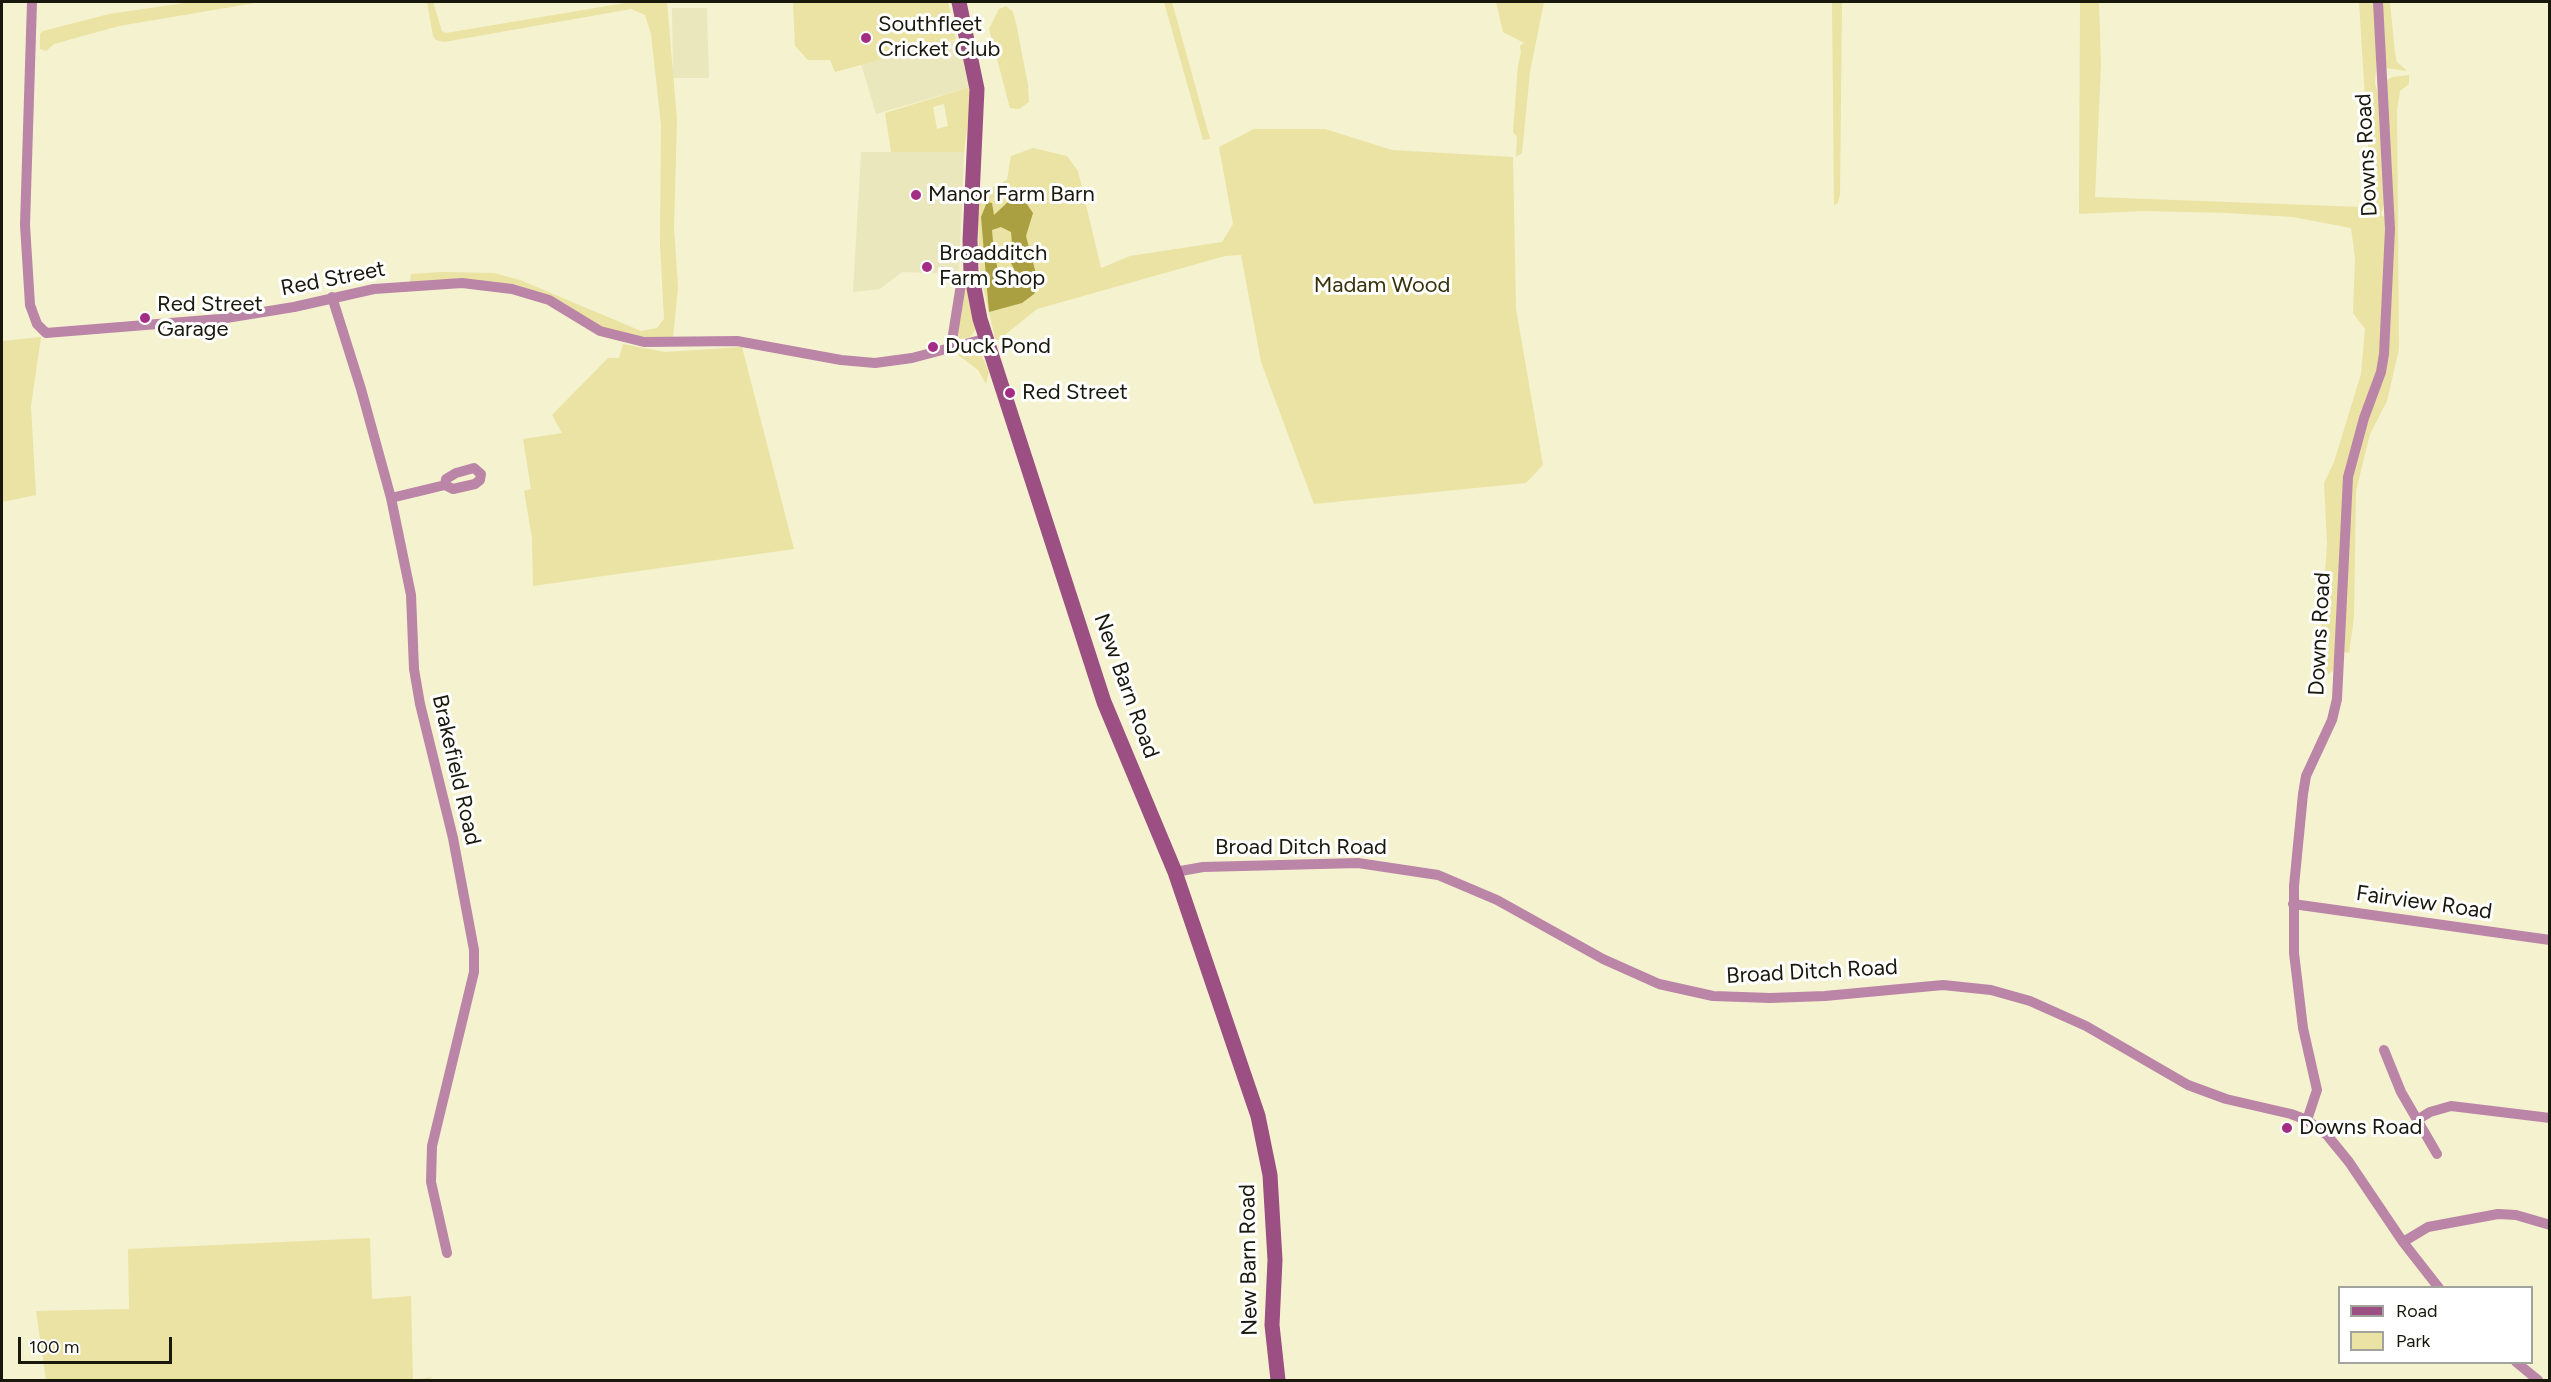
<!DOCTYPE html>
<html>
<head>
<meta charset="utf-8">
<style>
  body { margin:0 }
  #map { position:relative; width:2551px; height:1382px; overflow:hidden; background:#f5f2cf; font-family:Figtree,sans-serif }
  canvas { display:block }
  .frame { position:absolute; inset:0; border:3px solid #19180c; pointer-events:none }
  .legend { position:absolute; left:2338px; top:1286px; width:195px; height:78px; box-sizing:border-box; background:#fff; border:2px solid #a3a39e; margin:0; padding:8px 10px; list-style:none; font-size:18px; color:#19180c }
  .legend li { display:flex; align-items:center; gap:12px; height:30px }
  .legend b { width:30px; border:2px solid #a3a39e }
  .scale { position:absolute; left:18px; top:1337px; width:154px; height:27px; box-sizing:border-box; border:3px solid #19180c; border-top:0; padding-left:8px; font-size:18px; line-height:21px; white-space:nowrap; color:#19180c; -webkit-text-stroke:4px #fff; paint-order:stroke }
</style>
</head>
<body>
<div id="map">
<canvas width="2551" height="1382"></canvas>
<div class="frame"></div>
<ul class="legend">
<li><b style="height:8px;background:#9b4f83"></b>Road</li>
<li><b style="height:16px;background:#eae3a3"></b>Park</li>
</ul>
<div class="scale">100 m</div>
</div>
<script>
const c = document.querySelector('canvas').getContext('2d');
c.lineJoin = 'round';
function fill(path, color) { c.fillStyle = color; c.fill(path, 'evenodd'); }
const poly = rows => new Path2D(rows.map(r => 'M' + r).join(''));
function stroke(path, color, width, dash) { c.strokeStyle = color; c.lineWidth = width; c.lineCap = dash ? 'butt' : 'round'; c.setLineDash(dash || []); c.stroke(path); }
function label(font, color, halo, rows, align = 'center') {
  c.font = font + ' Figtree,sans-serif'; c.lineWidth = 6; c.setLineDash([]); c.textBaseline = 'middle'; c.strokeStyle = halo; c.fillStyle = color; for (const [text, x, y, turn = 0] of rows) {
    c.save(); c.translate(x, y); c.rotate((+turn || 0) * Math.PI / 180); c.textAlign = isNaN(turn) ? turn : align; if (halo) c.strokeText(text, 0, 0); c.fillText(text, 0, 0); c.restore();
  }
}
fill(poly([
  [672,8,707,8,709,78,673,78],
  [961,39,973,86,876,114,861,64],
  [861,152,964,152,959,274,902,272,880,289,853,292]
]), '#ebe7bd');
fill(poly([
  [191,2,261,2,119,26,54,44,46,51,40,49,40,34,43,31,109,14],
  [427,2,433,2,442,31,446,33,631,2,667,2,677,120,674,227,678,287,673,338,651,341,604,330,533,293,410,283,411,274,441,272,494,273,520,280,641,331,657,328,664,319,660,244,661,125,651,34,645,15,631,9,444,42,436,40,433,36],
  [793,2,948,2,956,39,835,72,830,60,808,60,795,46],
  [1164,2,1172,2,1210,139,1203,140],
  [1496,2,1544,2,1530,72,1522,153,1516,157,1517,137,1513,132,1518,65,1521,53,1520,46,1524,43,1503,32],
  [1832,2,1842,2,1840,195,1838,203,1834,205],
  [2080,2,2099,2,2101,64,2095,197,2361,207,2368,192,2370,178,2359,2,2374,2,2378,43,2375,83,2381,108,2385,200,2381,215,2386,218,2379,365,2355,435,2335,669,2321,680,2320,642,2327,544,2324,483,2334,462,2361,374,2365,329,2353,313,2355,258,2351,228,2293,217,2226,213,2143,211,2079,214],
  [2381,2,2390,2,2395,53,2397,62,2407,71,2386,68],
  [1006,6,1013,12,1016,23,1028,85,1029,102,1019,109,1010,108,989,29,999,9],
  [2409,75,2409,84,2400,91,2397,109,2399,349,2387,401,2370,434,2356,491,2354,618,2349,653,2344,652,2350,480,2383,373,2387,80,2392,77],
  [973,86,964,152,891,152,885,113],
  [944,104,948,126,937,129,933,107],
  [1254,129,1325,129,1392,150,1513,157,1516,309,1543,465,1526,483,1314,504,1261,362,1241,255,1225,256,1037,309,996,342,980,274,977,195,1007,180,1011,156,1033,148,1067,156,1078,171,1101,268,1130,256,1222,242,1233,224,1219,147],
  [965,281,976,329,970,337,957,340],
  [41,337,31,406,36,495,2,502,2,341],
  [623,344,665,352,742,347,794,549,533,586,532,538,524,491,531,489,523,439,562,433,552,415,608,358,619,358],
  [972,349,981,354,989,372,986,384,978,370,957,354],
  [370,1238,372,1299,411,1296,413,1380,432,1377,429,1380,46,1380,36,1311,129,1309,128,1249]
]), '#eae3a3');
fill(poly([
  [1010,200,1026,203,1033,213,1026,236,1039,285,1034,294,1022,303,989,312,981,217,987,202,992,203,994,215],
  [1001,227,1011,232,1013,256,1011,263,1016,273,1010,283,998,270,994,253,992,230]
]), '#aa9f41');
stroke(poly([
  [32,2,25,225,30,305,37,324,46,333,220,319,294,307,374,289,462,283,512,289,549,300,600,331,644,342,737,341,841,360,875,363,912,358,984,339],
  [2378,2,2390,229,2384,354,2381,372,2364,418,2348,477,2337,699,2332,720,2306,776,2303,794,2294,886,2294,953,2303,1028,2317,1090,2307,1120,2327,1135,2349,1162,2403,1242,2439,1288],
  [332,297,361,389,391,498,411,595,414,669,420,704,453,838,474,950,474,972,432,1146,431,1182,447,1253],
  [951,347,962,278,971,272],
  [391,498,445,485,453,489,475,484,480,480,481,474,474,468,456,473,446,479,445,485],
  [1175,872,1203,867,1358,863,1438,875,1497,900,1603,959,1659,984,1713,996,1770,998,1825,996,1943,985,1991,990,2030,1001,2086,1026,2188,1085,2226,1099,2291,1114,2307,1120],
  [2293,904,2550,940],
  [2384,1050,2401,1092,2437,1154],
  [2417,1120,2430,1112,2451,1106,2550,1118],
  [2403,1242,2428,1227,2498,1214,2516,1215,2550,1225],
  [2516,1362,2538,1380]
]), '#ba85a7', 10);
stroke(poly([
  [959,2,977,89,970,240,971,272,980,319,1104,702,1175,872,1258,1116,1270,1175,1275,1260,1272,1325,1278,1380]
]), '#9b4f83', 15);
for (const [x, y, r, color] of [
  [866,38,6,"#a42d84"],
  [916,195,6,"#a42d84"],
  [927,267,6,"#a42d84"],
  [145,318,6,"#a42d84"],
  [933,347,6,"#a42d84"],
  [1010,393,6,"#a42d84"],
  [2287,1128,6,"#a42d84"]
]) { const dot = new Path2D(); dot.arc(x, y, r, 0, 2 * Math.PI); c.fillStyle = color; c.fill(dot); stroke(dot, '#fff', 2); }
label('22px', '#19180c', '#fff', [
  ["Southfleet",878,25],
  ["Cricket Club",878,50],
  ["Manor Farm Barn",928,195],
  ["Broadditch",939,254],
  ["Farm Shop",939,279],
  ["Red Street",157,305],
  ["Garage",157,330],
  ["Duck Pond",945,347],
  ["Red Street",1022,393],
  ["Downs Road",2299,1128]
], 'left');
label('22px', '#19180c', '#fff', [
  ["Downs Road",2367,155,-93],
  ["Red Street",333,279,-11],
  ["Downs Road",2320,634,-87],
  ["New Barn Road",1126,686,70],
  ["Brakefield Road",456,770,77],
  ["Broad Ditch Road",1301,848],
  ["Fairview Road",2424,903,8],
  ["Broad Ditch Road",1812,972,-3],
  ["New Barn Road",1249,1260,-91]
]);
label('22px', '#373208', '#fff', [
  ["Madam Wood",1382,286]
]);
</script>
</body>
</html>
